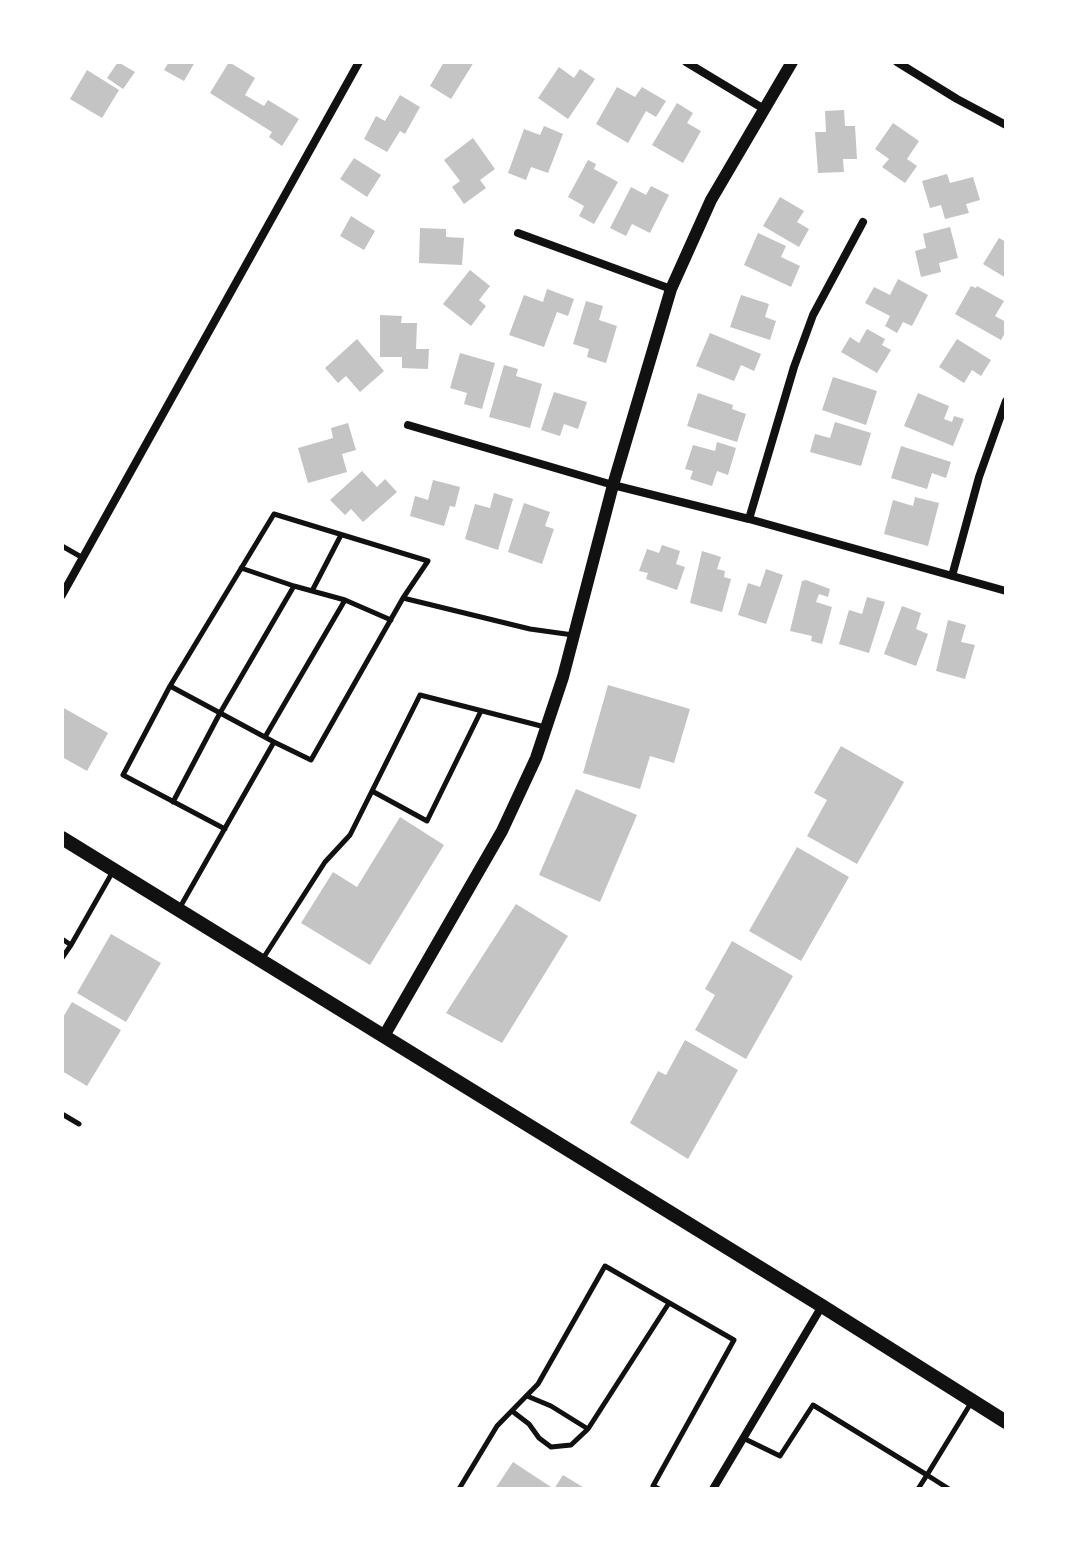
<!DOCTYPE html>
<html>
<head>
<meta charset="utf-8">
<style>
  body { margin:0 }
  #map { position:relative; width:1068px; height:1551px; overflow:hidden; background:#fff; font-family:Manrope,sans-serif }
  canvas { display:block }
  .frame { position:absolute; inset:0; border:64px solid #fff; pointer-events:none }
</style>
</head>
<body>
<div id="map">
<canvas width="1068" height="1551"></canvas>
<div class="frame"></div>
</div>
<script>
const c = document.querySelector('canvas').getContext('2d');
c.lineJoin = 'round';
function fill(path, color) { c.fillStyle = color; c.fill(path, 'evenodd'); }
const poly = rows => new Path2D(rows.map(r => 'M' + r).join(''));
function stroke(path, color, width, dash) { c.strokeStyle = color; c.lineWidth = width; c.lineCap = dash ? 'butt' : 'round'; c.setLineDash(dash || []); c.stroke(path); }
fill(poly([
  [118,62,135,72,123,89,107,78],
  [169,62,195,62,184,81,164,70],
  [229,62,255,78,245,95,264,106,268,100,299,119,282,146,269,137,272,132,210,93],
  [444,62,474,62,451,99,430,86],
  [559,67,574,78,580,69,595,79,568,119,538,98],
  [87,70,119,90,102,118,70,99],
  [617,87,635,97,642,87,666,101,656,117,646,111,628,143,596,124],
  [400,95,420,107,405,134,400,131,387,152,364,139,376,116,385,121],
  [677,103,693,113,687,123,701,131,683,163,652,145],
  [844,110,845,126,855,126,857,159,843,159,844,172,818,173,815,132,826,132,825,111],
  [893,123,919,141,907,159,917,166,905,183,882,167,889,159,875,149],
  [544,126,563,134,548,173,531,167,526,180,508,173,524,129,540,135],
  [473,138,495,169,480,180,486,188,464,204,452,187,460,181,444,160],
  [354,158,381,175,367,197,340,179],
  [588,160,596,164,594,169,618,182,594,224,579,216,584,206,568,197],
  [947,174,950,183,973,177,980,200,966,204,969,213,945,219,941,205,930,208,922,181],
  [651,186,669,195,650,233,632,224,626,236,610,228,631,187,646,195],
  [780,197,804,211,797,222,809,229,799,247,763,226],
  [351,216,375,231,364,250,340,236],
  [950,227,958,258,939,263,941,272,921,277,915,251,926,248,923,234],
  [420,228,446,229,446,237,464,238,462,265,419,263],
  [758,233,786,246,781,257,800,266,791,287,744,265],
  [999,238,1006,242,1006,278,983,264],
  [470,270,490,286,479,300,486,306,471,326,443,304],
  [898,279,928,295,912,326,903,322,897,333,885,326,890,316,865,303,874,287,890,295],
  [971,286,976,288,977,286,1004,301,995,316,1006,322,1006,331,1001,340,955,314],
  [547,289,574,299,568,316,557,312,544,347,509,335,524,295,543,302],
  [741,295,769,304,765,317,776,321,770,340,730,327],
  [586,301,603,306,599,320,617,326,606,363,587,357,589,349,573,344],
  [380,315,402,316,401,323,417,323,416,349,429,349,428,369,402,368,402,357,380,357],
  [867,329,885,339,882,345,891,350,877,373,841,352,850,337,859,343],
  [710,333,761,354,754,371,741,365,734,381,696,366],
  [357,339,384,371,360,392,346,376,338,383,325,368],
  [957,339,991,360,981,376,972,370,964,383,939,367],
  [460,353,495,363,482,409,464,404,467,393,450,388],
  [504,365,518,369,516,376,542,384,530,428,489,417],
  [833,377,877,391,866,425,822,410],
  [554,392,587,402,578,429,564,424,560,436,541,430],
  [698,393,733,405,732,409,746,414,737,442,687,426],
  [918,393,949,406,944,419,952,422,954,416,964,419,953,446,904,426],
  [835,422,871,433,861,466,810,452,815,434,830,438],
  [348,423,356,450,342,454,347,472,308,483,298,448,333,438,331,428],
  [717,442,736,448,728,475,717,471,712,486,690,479,693,471,685,469,693,445,715,451],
  [901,446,951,462,946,478,932,473,927,489,891,478],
  [362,471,377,487,385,479,397,492,363,522,351,509,345,515,330,500],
  [433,480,460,487,455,507,450,506,444,526,410,516,415,496,428,500],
  [494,493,513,499,498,550,465,539,475,504,490,508],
  [915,497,939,503,928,546,884,534,893,500,913,506],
  [524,503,550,512,545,526,554,529,542,564,508,552],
  [662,545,680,551,676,564,685,567,677,590,646,579,648,573,639,571,647,549,659,553],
  [702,551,721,557,717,569,725,571,724,577,731,579,722,612,690,603],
  [766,569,783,575,766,624,738,615,748,583,760,587],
  [806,580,830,589,828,597,819,594,816,602,832,607,822,644,811,641,812,636,790,631,802,581],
  [867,597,885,602,869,653,839,644,849,610,862,614],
  [902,606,921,613,916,629,928,634,916,666,884,654],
  [948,620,966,625,961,642,975,645,965,679,936,671],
  [608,685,690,709,674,763,650,756,640,789,583,773],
  [62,707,108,733,87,771,62,757],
  [841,746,904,782,857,864,807,836,827,800,814,793],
  [576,789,637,815,600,902,539,875],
  [400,817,444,845,370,965,301,923,333,872,357,887],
  [797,847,849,877,801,961,749,931],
  [516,904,568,936,502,1043,446,1013],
  [111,934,161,963,126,1022,77,993],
  [732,941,793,976,746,1059,695,1030,715,995,705,989],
  [72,1002,121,1030,87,1086,62,1071,62,1019],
  [685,1040,738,1070,688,1159,630,1123,658,1071,666,1075],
  [513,1462,554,1489,563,1475,586,1489,495,1489]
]), '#c4c4c4');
stroke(poly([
  [62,546,83,558],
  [241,568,294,586],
  [312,591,341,535],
  [170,686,123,775,225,829],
  [265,737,345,600,391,620],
  [274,742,170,686,274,514,428,561,403,598],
  [372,791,427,821,481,711],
  [173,802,220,713,294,586,345,600],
  [179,909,274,742,311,760,403,598,530,629,573,635],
  [62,939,71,945,62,958],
  [71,945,112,873],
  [262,960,325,862,350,835,420,695,545,727],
  [62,1114,79,1124],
  [527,1396,551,1406,588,1429,669,1303],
  [512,1411,529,1424,539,1438,551,1447,571,1445,588,1429],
  [743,1438,780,1456,813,1405,927,1475,918,1489],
  [459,1489,497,1426,538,1384,605,1266,734,1340,653,1486,659,1489],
  [949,1489,927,1475,971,1403]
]), '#111', 5);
stroke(poly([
  [686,62,764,109],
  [897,62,957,99,1006,125],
  [518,233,671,289],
  [408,425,613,485,749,519,1006,591],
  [749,519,794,367,813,315,863,222],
  [952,576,979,477,1006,401],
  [62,595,359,62],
  [713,1489,822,1306]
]), '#111', 8);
stroke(poly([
  [384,1036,502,831,536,758,563,677,613,485,671,289,711,200,792,62]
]), '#111', 12);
stroke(poly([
  [62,838,822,1306,1006,1422]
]), '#111', 14);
</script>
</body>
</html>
